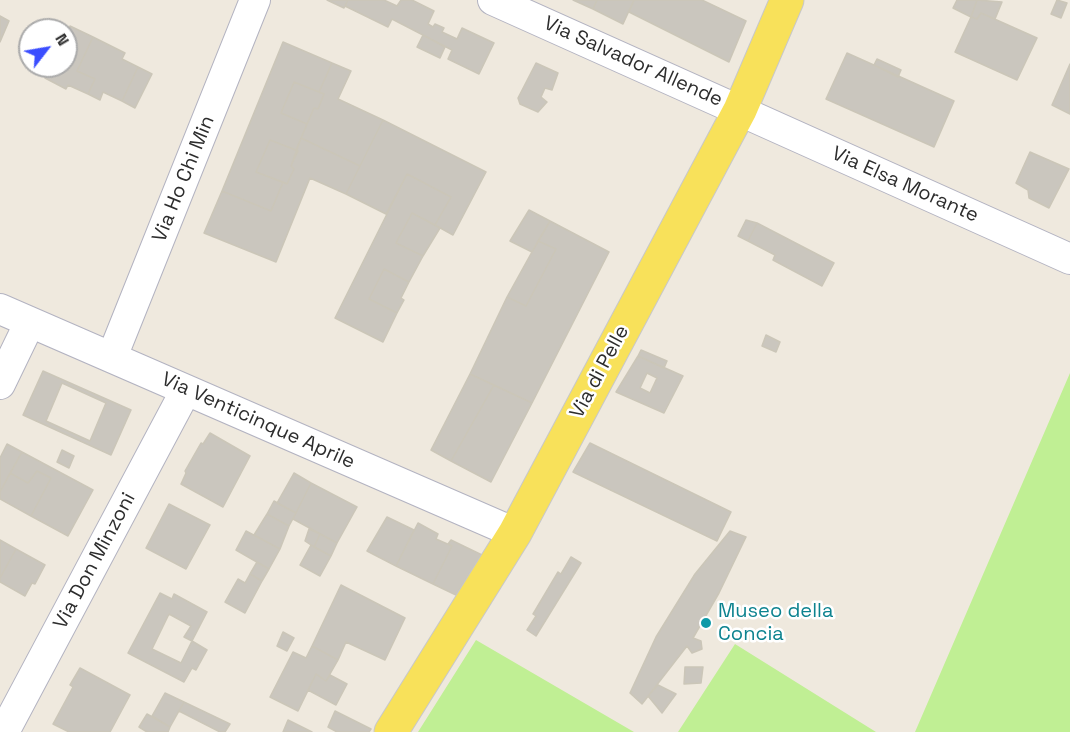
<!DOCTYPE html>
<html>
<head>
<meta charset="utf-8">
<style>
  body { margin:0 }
  #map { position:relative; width:1070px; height:732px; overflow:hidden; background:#efe9de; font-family:"Space Grotesk",sans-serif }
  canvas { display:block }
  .north { position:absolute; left:18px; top:18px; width:60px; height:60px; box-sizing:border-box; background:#fff; border:2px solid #ababab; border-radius:50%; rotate:59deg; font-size:16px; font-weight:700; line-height:24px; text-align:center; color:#2d2d2d }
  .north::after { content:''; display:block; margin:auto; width:21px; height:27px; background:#3b4eff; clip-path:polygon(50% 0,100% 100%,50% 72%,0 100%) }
</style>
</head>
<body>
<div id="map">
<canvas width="1070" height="732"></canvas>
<div class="north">N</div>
</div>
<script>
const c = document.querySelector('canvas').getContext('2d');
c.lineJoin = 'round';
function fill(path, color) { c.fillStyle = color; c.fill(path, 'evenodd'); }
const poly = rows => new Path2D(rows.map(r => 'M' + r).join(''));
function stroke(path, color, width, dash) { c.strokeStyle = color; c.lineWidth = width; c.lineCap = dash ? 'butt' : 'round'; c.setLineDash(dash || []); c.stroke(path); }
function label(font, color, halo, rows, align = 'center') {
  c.font = font + ' "Space Grotesk",sans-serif'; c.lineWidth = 5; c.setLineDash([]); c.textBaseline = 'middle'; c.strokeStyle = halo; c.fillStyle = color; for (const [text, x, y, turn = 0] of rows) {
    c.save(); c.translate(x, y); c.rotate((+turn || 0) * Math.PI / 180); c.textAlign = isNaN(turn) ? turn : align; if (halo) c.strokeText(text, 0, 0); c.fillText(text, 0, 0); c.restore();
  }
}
fill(poly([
  [1070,373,1070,732,915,732],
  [476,640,634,732,418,732],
  [735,644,876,732,678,732]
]), '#c0ef94');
const building = poly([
  [327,0,348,0,344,8,327,0],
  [348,0,384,0,397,6,401,0,412,0,434,11,428,24,433,27,435,24,444,28,442,32,457,39,462,28,494,43,479,74,448,59,452,50,392,19,388,27,345,6,348,0],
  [573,0,597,0,593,9,573,0],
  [597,0,634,0,623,24,593,9,597,0],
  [634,0,702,0,746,21,729,62,629,12,634,0],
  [957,0,977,0,971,17,953,8,957,0],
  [977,0,1002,2,995,19,981,13,977,19,971,17,977,0],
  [1057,0,1067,3,1061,18,1051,14,1057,0],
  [981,13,1037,38,1017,80,955,52,971,17,977,19,981,13],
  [0,16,9,21,0,42,0,16],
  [70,26,93,37,77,71,95,79,88,94,68,85,66,89,45,78,50,66,66,66,66,34,70,26],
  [423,35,445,47,440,58,417,47,423,35],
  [93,37,125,53,122,59,138,67,122,101,103,92,100,100,88,94,95,79,77,71,93,37],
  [283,42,332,63,319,92,294,82,281,113,307,124,296,150,270,140,256,172,283,182,271,211,222,191,283,42],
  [847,53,954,101,934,147,826,99,847,53],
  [877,59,901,70,898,77,874,65,877,59],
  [332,63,351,71,338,99,383,120,360,166,301,138,314,108,318,109,324,94,319,92,332,63],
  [536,63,558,73,552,90,545,88,541,97,547,102,538,112,520,104,518,98,536,63],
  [1070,64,1070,114,1052,105,1070,64],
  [138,67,152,74,135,108,122,101,138,67],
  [294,82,324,94,318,109,314,108,307,124,281,113,294,82],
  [383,120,486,172,453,235,435,225,451,197,407,174,386,214,346,194,383,120],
  [301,138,360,166,346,194,310,178,276,262,204,233,222,191,271,211,283,182,287,184,294,169,291,166,301,138],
  [270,140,298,151,291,166,294,169,287,184,256,172,270,140],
  [1030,152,1069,169,1049,208,1029,198,1028,190,1016,183,1030,152],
  [407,174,451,197,435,225,412,213,396,243,423,256,409,282,384,269,369,299,397,313,383,342,335,318,407,174],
  [529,210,550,221,532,252,510,241,529,210],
  [412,213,440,228,423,256,396,243,412,213],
  [746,220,757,223,748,241,738,236,746,220],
  [550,221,609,252,532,403,470,374,507,297,526,306,556,249,538,241,550,221],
  [757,223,834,263,822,286,773,260,775,255,748,241,757,223],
  [538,241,556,249,526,306,507,297,538,241],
  [384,269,409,282,401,298,404,300,397,313,369,299,384,269],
  [766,335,780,342,776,352,762,346,766,335],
  [641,350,667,361,664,368,638,356,641,350],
  [638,356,683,376,664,413,616,392,638,356],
  [647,373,657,378,650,393,640,388,647,373],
  [43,371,131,410,111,455,23,415,43,371],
  [62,383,106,403,90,441,46,421,62,383],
  [470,374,494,385,451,461,431,450,470,374],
  [494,385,532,403,491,482,451,461,494,385],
  [210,433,250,456,223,507,181,484,186,473,185,471,201,443,203,444,210,433],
  [590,443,731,512,717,541,573,472,590,443],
  [7,444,22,452,0,492,0,458,7,444],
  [62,450,74,456,69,468,57,462,62,450],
  [22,452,93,490,68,536,31,516,51,478,37,471,28,483,10,473,22,452],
  [37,471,51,478,31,516,0,499,0,492,10,473,28,483,37,471],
  [294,473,311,483,296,513,277,503,294,473],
  [311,483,357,507,337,543,293,519,311,483],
  [274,501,296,513,289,526,267,514,274,501],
  [169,504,210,525,186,569,146,548,169,504],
  [267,514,289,526,280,549,254,535,267,514],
  [387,517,414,530,396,566,367,551,387,517],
  [418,523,438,534,436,539,452,546,433,584,396,566,418,523],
  [309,529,320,534,314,547,305,541,309,529],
  [246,531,280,549,269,569,236,550,246,531],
  [730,531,746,537,719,593,693,638,701,641,702,649,692,653,687,646,642,704,630,693,656,637,695,574,730,531],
  [320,534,337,543,331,556,314,547,320,534],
  [0,540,16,549,0,578,0,540],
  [451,540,482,555,456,595,433,584,452,546,448,544,451,540],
  [311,545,331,556,320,576,300,565,311,545],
  [16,549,45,565,35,584,32,583,25,596,0,582,0,578,16,549],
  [571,557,581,563,536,636,527,630,536,616,533,614,558,572,561,574,571,557],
  [257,562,269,569,262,581,250,574,257,562],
  [250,574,262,581,245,613,225,602,238,579,245,583,250,574],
  [341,585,405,618,385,660,346,642,338,660,312,646,341,585],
  [160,593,172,599,174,594,207,612,192,641,207,650,196,670,192,668,184,682,128,653,160,593],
  [169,614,191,626,184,637,192,641,181,663,152,649,169,614],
  [283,632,294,638,287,651,277,646,283,632],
  [312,646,338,660,326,681,316,674,298,711,270,697,293,652,306,658,312,646],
  [685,667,703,667,701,683,684,684,685,667],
  [80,668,130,695,110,732,69,732,53,724,73,687,70,685,80,668],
  [316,674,326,681,330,675,347,684,336,705,308,690,316,674],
  [658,685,676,694,662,713,648,696,658,685],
  [165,693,184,702,170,727,152,716,165,693],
  [184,702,230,724,225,732,220,732,179,711,184,702],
  [335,711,371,729,369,732,337,732,328,727,335,711],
  [147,714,170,727,168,732,147,732,139,727,147,714],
  [288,720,312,732,283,732,288,720]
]);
fill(building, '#cac6be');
stroke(building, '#cbc6b8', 1.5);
const minor = poly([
  [493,0,1070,259],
  [0,309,515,533],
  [112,357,255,0],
  [0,384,30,322],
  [4,732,186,390]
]);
const major = poly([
  [391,732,515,533,740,110,787,0]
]);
stroke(minor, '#b3b3c1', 32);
stroke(major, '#c8c8c8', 35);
stroke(minor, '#fff', 30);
stroke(major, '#f8e15a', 33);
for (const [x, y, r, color] of [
  [706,623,6,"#0f9aa8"]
]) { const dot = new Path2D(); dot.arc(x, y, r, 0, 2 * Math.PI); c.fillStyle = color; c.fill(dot); stroke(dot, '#fff', 2); }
label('20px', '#2d2d2d', '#fff', [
  ["Via Salvador Allende",633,62,24],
  ["Via Ho Chi Min",184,179,-68],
  ["Via Elsa Morante",905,185,24],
  ["Via di Pelle",600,372,-62],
  ["Via Venticinque Aprile",258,421,24],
  ["Via Don Minzoni",95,561,-62]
]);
label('20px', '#0d838f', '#fff', [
  ["Museo della",718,612],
  ["Concia",718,635]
], 'left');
</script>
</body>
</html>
